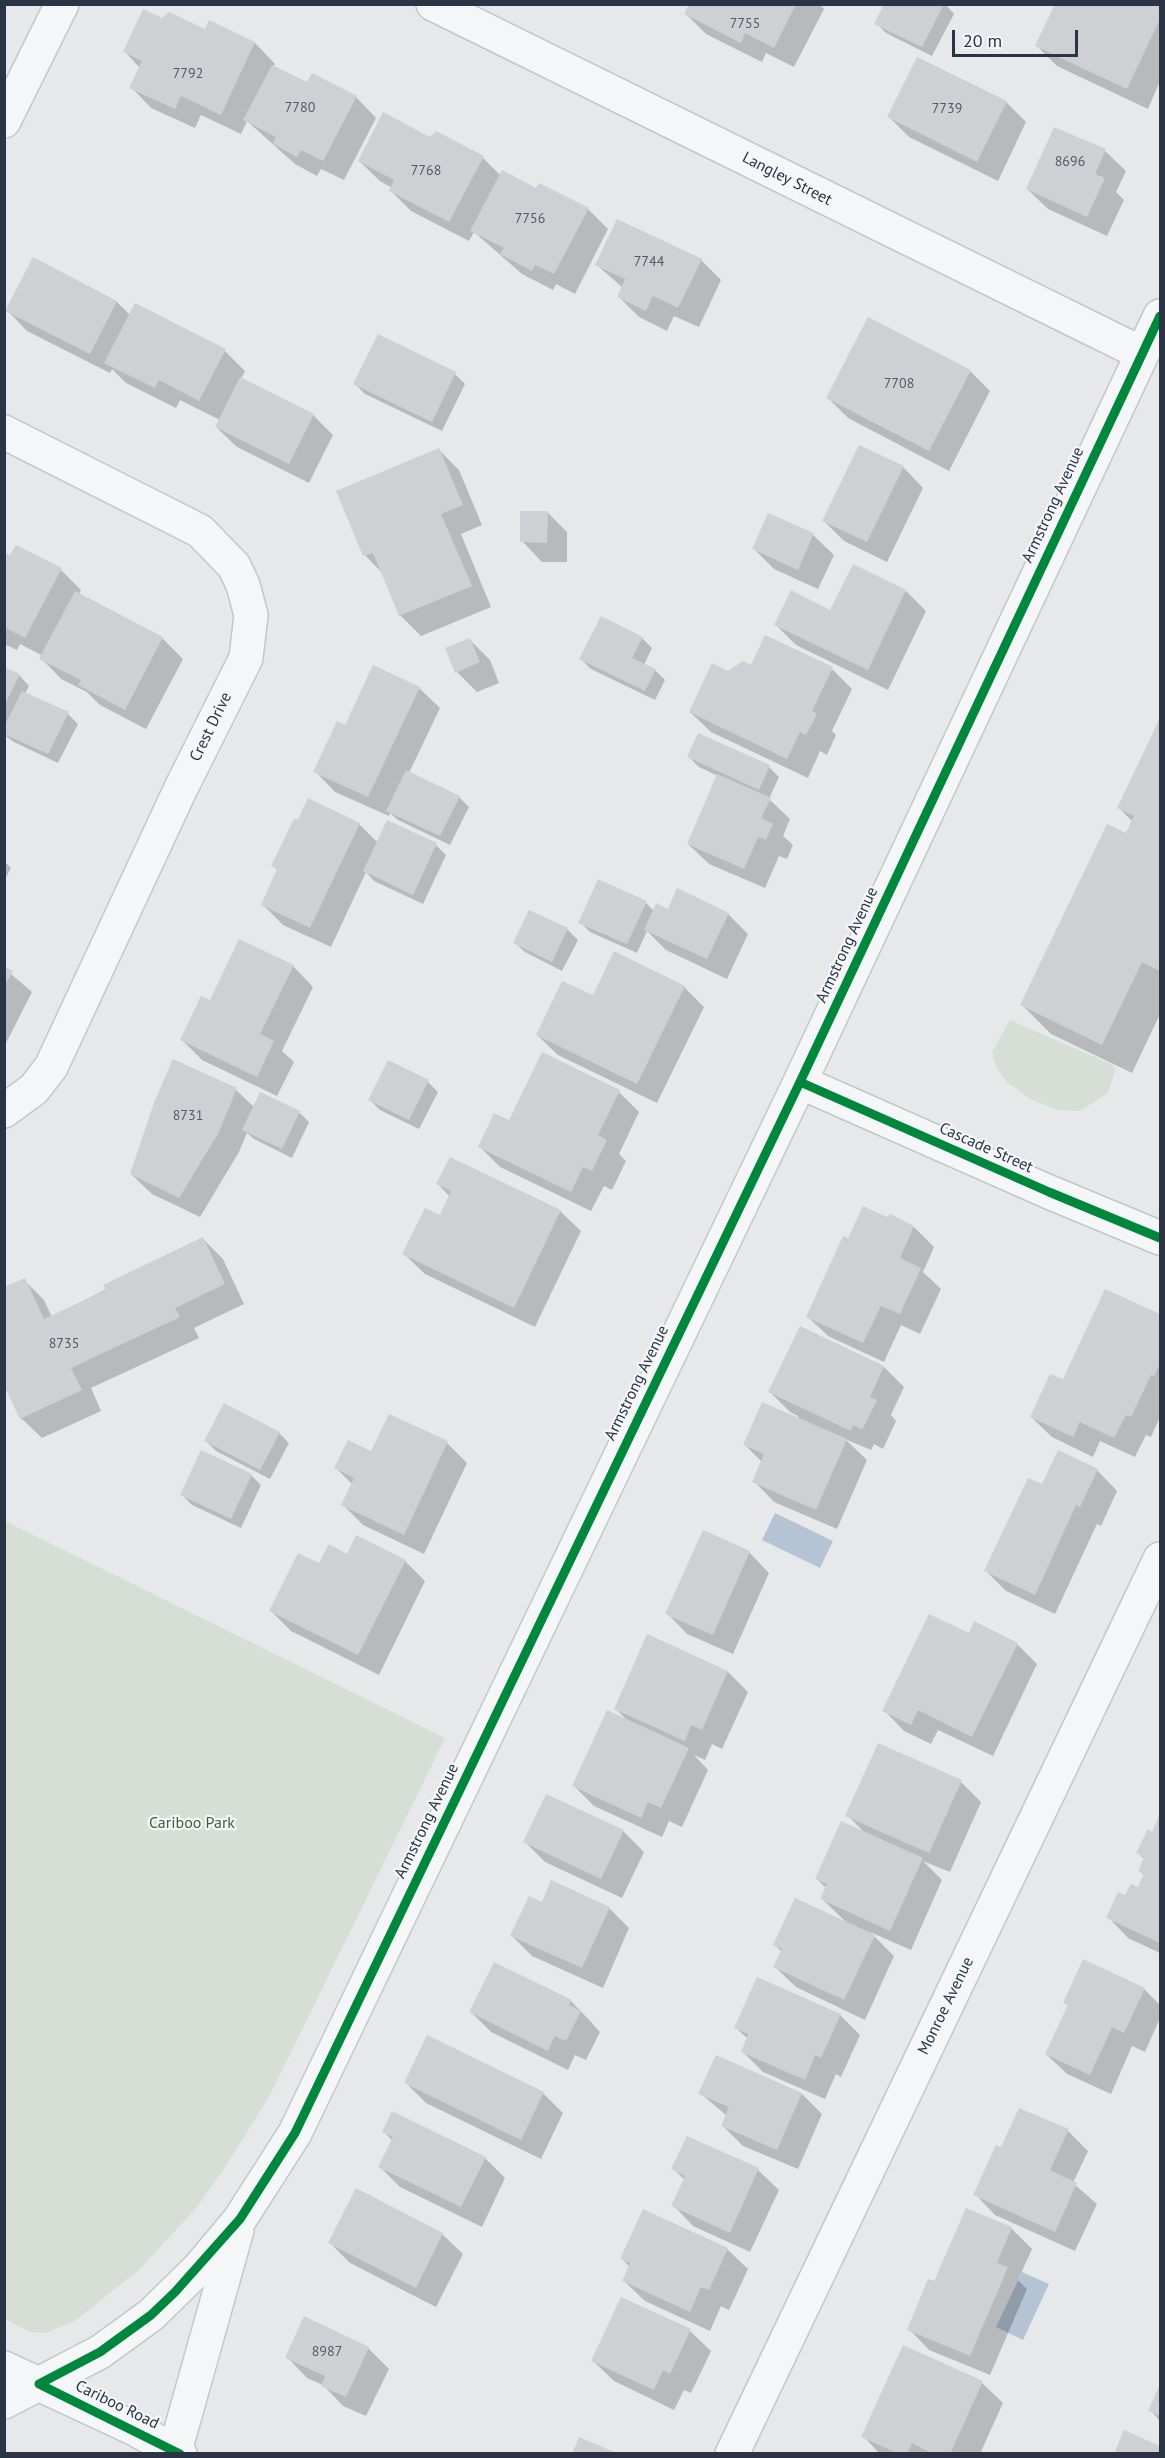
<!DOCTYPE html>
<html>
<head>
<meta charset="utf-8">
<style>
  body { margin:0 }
  #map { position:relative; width:1165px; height:2458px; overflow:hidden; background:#e6e8ea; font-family:"PT Sans",sans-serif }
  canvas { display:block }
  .frame { position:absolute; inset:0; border:6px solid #2b3445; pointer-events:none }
  .scale { position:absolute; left:952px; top:30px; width:126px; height:27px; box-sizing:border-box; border:3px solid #2b3445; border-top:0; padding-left:8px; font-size:18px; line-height:21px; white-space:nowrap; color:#2b3445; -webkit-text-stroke:4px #f4f6f9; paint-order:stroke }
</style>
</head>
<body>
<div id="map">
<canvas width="1165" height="2458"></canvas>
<div class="frame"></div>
<div class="scale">20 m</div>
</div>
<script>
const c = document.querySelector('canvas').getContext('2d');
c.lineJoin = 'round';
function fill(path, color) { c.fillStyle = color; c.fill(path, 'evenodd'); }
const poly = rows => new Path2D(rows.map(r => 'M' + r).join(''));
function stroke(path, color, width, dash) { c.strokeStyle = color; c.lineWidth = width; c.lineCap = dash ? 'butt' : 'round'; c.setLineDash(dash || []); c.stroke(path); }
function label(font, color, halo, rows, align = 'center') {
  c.font = font + ' "PT Sans",sans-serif'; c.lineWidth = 4.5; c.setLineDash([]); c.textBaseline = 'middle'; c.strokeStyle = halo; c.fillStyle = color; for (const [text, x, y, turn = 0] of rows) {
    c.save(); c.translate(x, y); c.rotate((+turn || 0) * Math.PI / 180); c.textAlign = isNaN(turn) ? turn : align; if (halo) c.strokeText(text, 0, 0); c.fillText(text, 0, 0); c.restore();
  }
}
fill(poly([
  [1010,1020,1113,1065,1115,1071,1108,1093,1080,1111,1057,1110,1032,1100,1007,1082,996,1067,992,1052],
  [5,1521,445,1738,271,2093,224,2169,196,2208,139,2270,76,2320,46,2333,30,2332,5,2319]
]), '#d6ded6');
fill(poly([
  [775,1513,833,1541,820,1568,762,1540],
  [1022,2272,1049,2284,1023,2340,996,2327]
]), '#b4c4d5');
fill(poly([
  [690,4,819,4,824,9,794,67,766,53,762,62,706,34,686,14],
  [886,4,945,4,954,14,932,56,886,33,876,23],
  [1152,4,1160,8,1160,81,1148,109,1057,66,1037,46],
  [162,20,206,31,210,22,255,43,275,64,273,67,308,84,356,97,376,118,344,180,321,169,317,176,295,164,247,121,241,134,201,115,195,128,151,108,131,87,140,68,125,52],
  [1006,102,1026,122,998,181,909,137,889,117],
  [1055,129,1105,151,1126,171,1116,192,1124,200,1107,236,1048,209,1027,189],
  [430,138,483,158,500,175,588,209,608,229,575,294,556,284,553,290,522,274,474,232,469,241,411,211,391,191,392,188,380,181,359,161],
  [33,259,117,302,130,315,225,351,245,371,241,379,313,415,333,435,309,483,237,447,216,427,220,420,180,400,176,408,126,383,112,369,110,373,27,331,7,310],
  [701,260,721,280,699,327,674,316,667,331,639,317,619,297,623,288,597,265],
  [970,371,990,391,949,471,848,418,828,398],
  [455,374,465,384,442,431,365,394,355,384],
  [439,450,459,470,482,525,461,534,491,607,421,636,400,615,383,574,365,555],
  [903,467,923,488,887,562,844,541,823,520],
  [547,512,567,532,567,562,542,562,522,541],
  [769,515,813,535,834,555,818,589,774,569,754,549],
  [4,554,61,570,81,590,79,594,162,638,183,659,146,729,100,705,87,692,61,679,41,658,43,656,20,644,17,650,4,644],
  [906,591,926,611,888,690,796,645,776,625],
  [642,638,652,648,644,665,655,670,665,680,655,700,591,669,581,659],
  [470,640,490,660,499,683,477,692,457,672],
  [751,667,832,669,852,689,832,731,836,735,827,755,820,751,808,778,711,732,690,712],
  [4,668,20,676,29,686,25,694,68,714,78,724,58,763,14,742,4,735],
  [419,688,440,708,409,773,459,797,469,807,450,845,398,820,390,813,389,816,335,792,315,771,345,727],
  [1160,721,1160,1014,1132,1073,1051,1034,1022,1005,1133,822,1119,808],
  [699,735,769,767,779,777,769,799,790,819,783,836,793,845,787,859,779,856,765,888,709,864,688,844,718,776,699,767,689,757],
  [359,824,378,843,436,845,446,855,423,904,374,881,366,872,331,947,283,925,262,904,278,871,273,865],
  [4,861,11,868,4,881],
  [646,903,654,911,728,914,748,934,727,979,666,950,647,931,637,953,590,932,580,922],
  [530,912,568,930,578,940,562,971,525,952,515,943],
  [293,966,313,987,282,1051,294,1062,277,1096,202,1060,182,1040],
  [4,968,32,992,4,1047],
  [684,987,704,1007,657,1103,558,1055,537,1035],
  [428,1082,438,1092,419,1129,380,1110,370,1100],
  [236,1090,254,1107,299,1112,309,1122,292,1158,254,1139,247,1133,239,1152,200,1217,152,1194,131,1174],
  [619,1092,639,1112,619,1154,626,1161,612,1190,604,1186,591,1211,500,1167,480,1147,510,1122],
  [438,1184,560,1211,581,1231,535,1327,425,1274,404,1254,440,1217,450,1197],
  [888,1219,914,1227,934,1247,923,1272,941,1289,920,1334,901,1325,884,1362,828,1336,807,1316,849,1240],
  [203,1239,223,1259,244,1304,194,1328,199,1338,91,1388,101,1411,42,1438,21,1418,24,1280,44,1300,52,1317],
  [1106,1290,1160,1316,1160,1417,1151,1437,1146,1435,1135,1457,1100,1441,1093,1457,1052,1437,1031,1417,1063,1381],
  [800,1328,884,1367,904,1387,891,1415,896,1421,883,1449,874,1444,871,1450,845,1439,867,1460,837,1529,774,1502,754,1481,762,1462,745,1445,797,1419,798,1416,790,1412,770,1392],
  [390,1416,447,1443,467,1463,424,1554,363,1525,343,1505,353,1485,336,1468,372,1453],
  [279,1433,289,1443,270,1479,216,1451,206,1441],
  [1097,1470,1117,1491,1101,1526,1097,1524,1055,1614,1006,1591,986,1571,1043,1486],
  [251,1475,261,1485,241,1528,192,1505,182,1495],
  [749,1552,769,1573,733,1654,687,1634,667,1613],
  [348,1556,405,1561,425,1581,379,1675,291,1631,271,1611,320,1565],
  [969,1635,1017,1644,1037,1664,993,1756,938,1730,931,1744,904,1731,884,1710],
  [648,1636,728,1672,748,1692,722,1749,712,1744,705,1760,694,1755,708,1770,682,1827,669,1821,662,1837,594,1806,574,1786,629,1722,616,1709],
  [961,1782,981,1802,950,1872,923,1861,942,1880,911,1950,870,1932,894,1956,865,2020,796,1987,775,1967,782,1952,775,1945,846,1922,822,1899,827,1889,817,1879,865,1833,847,1815],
  [547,1796,623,1831,644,1852,622,1898,545,1862,525,1842],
  [1160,1818,1160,1953,1128,1938,1108,1917,1126,1897,1139,1889,1145,1876,1140,1871,1145,1860,1138,1853,1153,1834],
  [543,1904,609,1908,629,1928,603,1988,532,1956,512,1936],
  [495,1964,571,2001,591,2022,600,2032,586,2060,575,2055,568,2070,491,2032,471,2012],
  [1144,1989,1160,2005,1160,2018,1145,2052,1132,2046,1111,2094,1067,2074,1046,2054,1069,2007,1065,2003],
  [840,2015,860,2035,841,2077,836,2074,825,2099,763,2072,743,2052,748,2039,736,2028],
  [406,2083,543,2093,563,2113,541,2159,426,2103],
  [700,2093,802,2094,822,2114,798,2169,743,2146,723,2126,727,2116],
  [1068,2131,1088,2151,1073,2183,1097,2204,1075,2251,995,2215,975,2194,1001,2149],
  [384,2132,485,2158,505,2178,482,2227,400,2187,380,2167,393,2141],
  [688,2137,758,2170,779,2190,750,2252,693,2226,673,2205,685,2180,673,2169],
  [1011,2228,1032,2249,1018,2280,1027,2289,990,2375,929,2350,909,2329,935,2283],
  [442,2234,463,2254,436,2307,350,2263,330,2243],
  [727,2249,748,2269,729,2310,721,2306,710,2331,645,2301,624,2281,630,2267,622,2259],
  [622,2299,690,2331,711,2351,691,2393,684,2390,674,2410,614,2381,593,2361],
  [305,2318,368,2348,389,2369,366,2416,343,2406,323,2385,307,2378,287,2357],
  [904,2347,982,2383,1003,2403,980,2454,880,2454,863,2436],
  [1160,2387,1160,2421,1150,2410]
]), '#0003');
fill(poly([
  [689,4,796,4,774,48,745,33,741,43,684,14],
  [884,4,944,4,922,47,874,24],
  [1055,4,1156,4,1160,7,1160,19,1127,89,1035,46],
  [143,9,162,18,169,12,205,29,209,20,255,42,221,115,181,96,175,109,129,88,142,61,123,52],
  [917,57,1007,101,977,162,887,117],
  [272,65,307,82,312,73,357,96,323,161,301,150,297,157,273,144,276,137,243,120],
  [383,112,430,137,436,131,484,156,449,222,389,191,394,180,358,161],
  [1054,127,1106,149,1095,174,1105,178,1087,217,1026,189],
  [502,170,536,188,539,183,589,208,554,274,535,265,532,271,500,254,504,248,470,231],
  [617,219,702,259,678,308,653,296,646,311,617,297,625,279,595,265],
  [33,257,117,301,90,354,5,311],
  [135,303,226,349,199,401,159,380,155,388,104,363],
  [868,317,971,370,929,451,826,398],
  [378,334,456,372,432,422,353,384],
  [240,377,314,414,289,464,215,427],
  [859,445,904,466,867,542,822,521],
  [439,448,463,505,441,514,472,586,399,616,373,553,363,556,336,491],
  [520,511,548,511,547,543,520,542],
  [768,513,814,533,798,570,752,549],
  [16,545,62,568,25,638,4,627,4,552,10,555],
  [853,564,906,590,868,670,774,625,791,590,830,610],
  [75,591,163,637,125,710,78,685,81,680,39,659],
  [601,616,643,637,632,658,656,669,645,691,579,659],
  [765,635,833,667,812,711,817,714,806,735,800,732,787,759,689,712,712,663,728,671,743,661,751,665],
  [470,638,480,662,455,673,445,648],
  [373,665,420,687,368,797,313,772,337,721,345,725],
  [4,667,20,674,4,706],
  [22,691,69,712,48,754,4,734,4,727],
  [1160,718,1160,971,1142,962,1102,1045,1020,1005,1107,824,1126,833,1130,824,1134,816,1117,808],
  [698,733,770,765,759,790,687,757],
  [406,770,460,796,440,836,386,811],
  [717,774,771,798,761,818,773,824,766,840,758,837,744,869,687,844],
  [308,798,360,823,310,928,261,905,277,869,271,866,294,819,298,819],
  [387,820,437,843,413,895,363,871],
  [598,879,647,901,627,944,578,923],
  [677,888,729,913,707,959,644,930,656,903,668,909],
  [529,910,568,928,552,962,513,943],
  [239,939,294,965,260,1034,274,1041,257,1077,180,1040,201,996,210,1000],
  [614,951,685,986,637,1084,536,1035,562,981,593,995],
  [4,967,13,971,4,987],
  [542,1052,620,1090,598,1135,607,1140,592,1171,583,1167,571,1192,478,1147,494,1113,509,1120],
  [173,1059,237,1088,219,1132,179,1198,130,1174,155,1100],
  [388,1060,429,1080,409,1120,368,1100],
  [260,1092,300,1111,282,1149,242,1130],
  [450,1157,561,1210,514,1308,402,1254,425,1208,440,1215,451,1191,436,1184],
  [863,1206,887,1217,890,1214,914,1226,900,1258,921,1268,900,1314,881,1306,863,1343,806,1317,843,1236,848,1238],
  [203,1237,225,1284,175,1308,180,1317,71,1368,82,1390,20,1419,4,1386,4,1287,25,1278,44,1319,106,1290,103,1285],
  [1105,1289,1160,1314,1160,1363,1154,1376,1151,1375,1131,1417,1126,1415,1114,1438,1080,1422,1073,1437,1030,1417,1050,1374,1063,1379],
  [800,1326,884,1366,870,1397,877,1400,862,1430,853,1425,851,1431,768,1392],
  [762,1402,847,1439,816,1510,752,1482,764,1454,743,1445],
  [224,1403,280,1432,260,1470,204,1441],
  [389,1414,448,1441,404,1535,341,1505,354,1478,334,1468,348,1440,371,1451],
  [201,1450,252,1474,231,1519,180,1495],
  [1058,1450,1098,1469,1080,1507,1076,1505,1035,1595,984,1571,1028,1478,1042,1484],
  [703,1530,750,1551,713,1635,665,1614],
  [356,1535,406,1560,358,1655,269,1611,298,1553,319,1563,329,1544,347,1554],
  [929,1614,969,1633,974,1621,1018,1643,972,1737,918,1710,911,1725,882,1711],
  [647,1634,728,1671,702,1730,691,1725,685,1741,614,1709],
  [607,1710,689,1748,661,1808,648,1802,641,1818,572,1786],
  [878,1743,962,1780,929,1853,845,1816],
  [546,1794,624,1830,601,1879,523,1842],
  [1160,1814,1160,1943,1106,1918,1118,1892,1125,1895,1131,1884,1138,1887,1144,1873,1138,1871,1144,1857,1136,1853,1148,1829,1152,1832],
  [841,1821,923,1858,890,1931,820,1899,827,1884,815,1879],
  [551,1880,610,1907,582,1968,510,1936,529,1896,542,1902],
  [795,1898,875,1935,844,2000,773,1967,782,1949,773,1945],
  [1083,1959,1145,1988,1124,2033,1112,2027,1090,2075,1045,2054,1068,2005,1063,2003],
  [494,1962,572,2000,569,2005,581,2011,566,2041,555,2036,548,2051,469,2012],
  [757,1977,841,2014,821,2058,815,2055,805,2080,741,2052,748,2034,734,2028],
  [427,2035,544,2092,521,2140,404,2083],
  [716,2055,802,2093,777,2150,721,2126,729,2107,698,2094],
  [1019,2108,1069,2129,1050,2170,1077,2183,1055,2232,973,2195,996,2145,1001,2147],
  [392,2111,486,2157,461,2207,378,2167,393,2137,382,2132],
  [687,2136,759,2168,730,2233,671,2206,685,2176,671,2169],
  [356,2188,443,2233,416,2288,328,2243],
  [966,2208,1012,2227,997,2263,1008,2267,970,2356,907,2330,928,2279,934,2281],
  [643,2209,728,2248,709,2290,701,2287,690,2312,622,2281,630,2263,620,2259],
  [621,2297,691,2329,670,2374,663,2370,654,2390,591,2361],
  [304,2316,369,2347,346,2397,321,2386,325,2376,285,2358],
  [903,2345,983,2381,950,2454,933,2454,912,2443,907,2454,899,2454,861,2437],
  [1160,2384,1160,2416,1148,2411],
  [1124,2430,1160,2446,1160,2454,1114,2454],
  [579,2437,619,2454,572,2454]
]), '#ced0d3');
const minor = poly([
  [433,4,1141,353],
  [4,121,62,4],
  [4,432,200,531,234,566,243,585,251,615,246,658,181,788,51,1067,34,1089,4,1111],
  [800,1082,1049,1192,1160,1238],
  [4,2368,135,2429,180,2454],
  [4,2402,100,2352,151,2315,199,2268,240,2219,295,2133,800,1082,1160,316],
  [175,2451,237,2230],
  [732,2454,1160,1559]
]);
stroke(minor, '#c4c6c8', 36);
stroke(minor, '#f5f6f7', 33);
stroke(poly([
  [800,1082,1049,1192,1160,1238],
  [39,2384,100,2352,151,2315,175,2292,240,2219,295,2133,800,1082,1160,316],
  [39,2384,180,2454]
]), '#00873e', 9);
label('14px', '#545c69', null, [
  ["7755",745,24],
  ["7792",188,74],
  ["7780",300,108],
  ["7739",947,109],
  ["8696",1070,162],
  ["7768",426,171],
  ["7756",530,219],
  ["7744",649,262],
  ["7708",899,384],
  ["8731",188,1116],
  ["8735",64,1344],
  ["8987",327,2352]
]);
label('16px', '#2b3445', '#f4f6f9', [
  ["Langley Street",787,179,27],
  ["Armstrong Avenue",1053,505,-65],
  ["Crest Drive",211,727,-64],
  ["Armstrong Avenue",847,945,-65],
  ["Cascade Street",986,1148,24],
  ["Armstrong Avenue",637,1383,-64],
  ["Armstrong Avenue",427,1821,-64],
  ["Monroe Avenue",946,2006,-64],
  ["Cariboo Road",117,2405,26]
]);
label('16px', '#3f6138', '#f4f6f9', [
  ["Cariboo Park",192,1823]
]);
</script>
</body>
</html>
